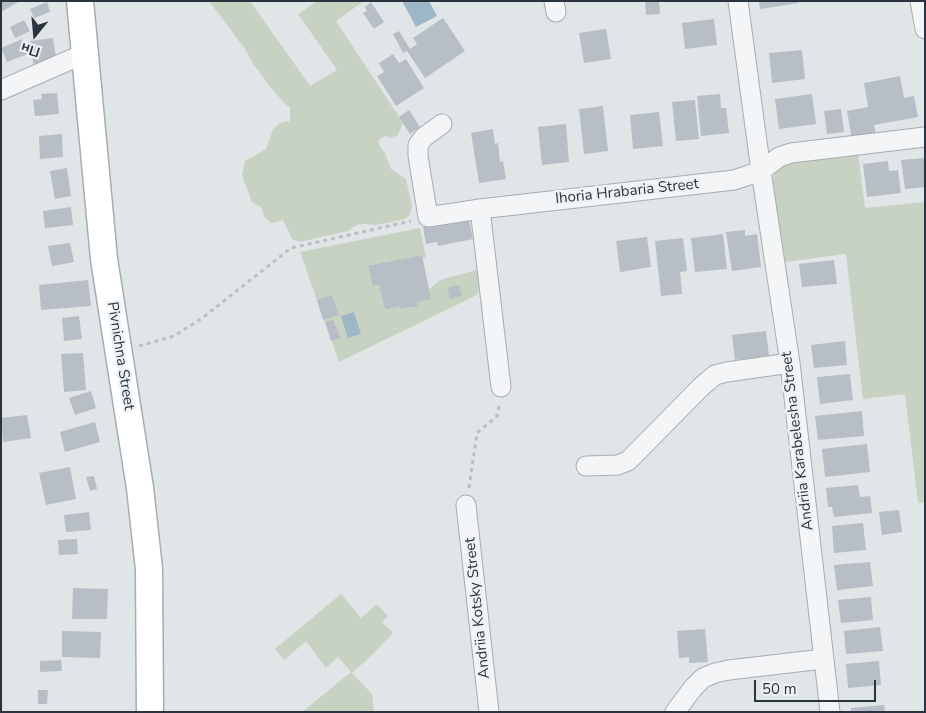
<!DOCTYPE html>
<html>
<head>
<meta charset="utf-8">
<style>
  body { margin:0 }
  #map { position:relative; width:926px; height:713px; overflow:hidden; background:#e0e5e8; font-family:"Nunito Sans",sans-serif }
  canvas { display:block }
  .frame { position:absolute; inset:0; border:2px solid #2a343f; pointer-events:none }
  .north { position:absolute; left:10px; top:10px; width:50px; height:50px; -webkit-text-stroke:4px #f0f3f6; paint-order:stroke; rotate:197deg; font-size:14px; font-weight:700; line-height:20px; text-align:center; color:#2a343f }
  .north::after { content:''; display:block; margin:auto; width:18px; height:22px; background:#2a343f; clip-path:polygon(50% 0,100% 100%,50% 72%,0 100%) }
  .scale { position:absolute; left:754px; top:680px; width:122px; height:22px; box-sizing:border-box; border:2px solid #2a343f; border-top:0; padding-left:6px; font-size:15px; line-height:18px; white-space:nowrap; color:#2a343f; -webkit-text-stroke:4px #f0f3f6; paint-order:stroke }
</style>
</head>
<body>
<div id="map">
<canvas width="926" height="713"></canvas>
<div class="frame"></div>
<div class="north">Пн</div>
<div class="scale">50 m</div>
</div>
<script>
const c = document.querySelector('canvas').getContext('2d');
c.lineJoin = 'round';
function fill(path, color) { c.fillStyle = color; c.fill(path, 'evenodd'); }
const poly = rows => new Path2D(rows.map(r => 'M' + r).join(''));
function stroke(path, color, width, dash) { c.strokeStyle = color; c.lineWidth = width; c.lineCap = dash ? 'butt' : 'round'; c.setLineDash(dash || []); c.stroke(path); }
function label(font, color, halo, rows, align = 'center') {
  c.font = font + ' "Nunito Sans",sans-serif'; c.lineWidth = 5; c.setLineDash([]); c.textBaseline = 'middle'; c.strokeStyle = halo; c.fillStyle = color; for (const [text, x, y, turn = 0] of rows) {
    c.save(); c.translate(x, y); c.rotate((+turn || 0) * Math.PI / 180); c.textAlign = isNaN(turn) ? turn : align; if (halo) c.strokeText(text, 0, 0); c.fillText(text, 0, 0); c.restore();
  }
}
fill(poly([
  [209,1,250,1,310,86,337,70,298,14,317,1,364,1,336,21,403,123,398,135,391,138,385,136,378,140,380,147,385,153,391,169,406,179,412,206,410,215,405,219,392,222,375,225,364,224,356,225,348,231,300,242,292,239,283,220,271,223,264,216,261,207,252,202,242,176,245,161,266,149,273,129,280,123,290,121,290,107,285,104,268,84,254,65,245,49],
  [858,153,865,208,925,202,925,502,918,503,905,394,863,399,846,254,785,262,773,187,773,180,775,172,780,166,788,162],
  [420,228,426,257,422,258,421,255,368,267,373,286,379,285,385,310,399,306,400,309,418,306,417,302,431,299,429,290,436,283,443,279,477,270,479,288,478,293,475,296,339,362,300,252],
  [341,594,361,618,377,604,388,616,382,622,393,633,372,655,352,673,372,694,374,712,302,712,351,672,338,657,326,668,306,641,284,660,275,649]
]), '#c8d2c2');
fill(poly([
  [402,1,429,1,437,16,416,27],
  [354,312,361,334,348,338,341,316]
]), '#9db7c7');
fill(poly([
  [1,1,20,1,1,12],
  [645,1,659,1,660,14,646,15],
  [759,1,798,1,799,3,760,9],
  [47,2,50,12,34,18,30,9],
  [371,2,384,22,374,29,363,13,367,11,365,7],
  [443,18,465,51,425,78,407,51,403,53,393,34,399,31,410,49,417,44,413,38],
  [714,19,717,45,685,49,682,23],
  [24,20,30,31,15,38,10,27],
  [606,29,611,59,584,63,579,33],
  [53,38,57,65,34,68,30,41],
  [22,39,28,54,7,62,1,48],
  [802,50,805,79,772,83,769,53],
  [393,54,399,63,406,59,424,88,396,106,377,76,384,72,379,63],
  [900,76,904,98,914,96,918,117,874,125,876,134,852,139,847,111,868,107,864,83],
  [57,93,59,114,35,116,33,100,42,99,41,94],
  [720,94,721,108,726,108,729,133,701,136,697,96],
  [812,94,816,124,779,129,775,99],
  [695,100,699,139,676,141,672,102],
  [603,106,608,151,584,154,579,109],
  [841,109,844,132,827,134,824,111],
  [409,110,420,127,410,134,399,117],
  [659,112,663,146,633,149,630,115],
  [566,124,569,162,542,165,538,127],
  [493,129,495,144,498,143,500,162,503,161,506,179,479,183,471,133],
  [62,134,63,157,40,159,39,136],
  [925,158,925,187,905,189,901,160],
  [888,161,889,171,898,170,901,193,867,197,863,164],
  [67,168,71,196,55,199,50,171],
  [71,207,73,225,45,228,43,211],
  [469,219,473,239,438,246,437,242,426,244,423,227],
  [745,230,745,236,757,234,761,267,732,271,726,232],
  [723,234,727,269,695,272,691,238],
  [647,237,651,267,620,272,616,241],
  [683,238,687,271,680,272,682,294,661,296,655,241],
  [70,243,74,262,52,266,48,246],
  [422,255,431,299,417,302,418,306,400,309,399,306,385,310,379,285,373,286,368,266],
  [834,260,837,284,802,287,799,264],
  [88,280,91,306,41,310,39,285],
  [459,285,462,296,450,299,447,288],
  [332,295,339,315,323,320,317,300],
  [79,316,82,339,64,341,62,318],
  [333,320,340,338,331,341,325,322],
  [766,331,769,356,735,360,732,335],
  [845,341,847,365,814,368,811,345],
  [83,353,86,390,64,392,61,354],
  [850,374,853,400,820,404,817,377],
  [91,391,96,408,75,415,69,398],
  [862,411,864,436,818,440,815,416],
  [27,415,31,438,3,442,1,418],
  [95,422,100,442,65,452,60,432],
  [867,444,870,472,825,477,822,449],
  [70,467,76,499,46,505,39,473],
  [94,476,97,489,90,491,86,477],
  [858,485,860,497,870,496,872,513,834,517,832,507,828,507,826,488],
  [899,510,902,532,882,535,879,512],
  [89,512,91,530,66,532,64,515],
  [863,523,866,550,834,553,832,526],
  [77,539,78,554,59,555,58,540],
  [870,562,873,586,837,590,834,565],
  [73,588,108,589,107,619,72,619],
  [871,597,873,620,841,623,838,600],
  [880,627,883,651,846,654,844,631],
  [705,629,708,662,689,663,689,657,679,658,677,631],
  [62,631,101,632,100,658,62,657],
  [61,660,62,671,40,672,40,661],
  [879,661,881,685,848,688,846,664],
  [38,690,48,690,47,704,38,704],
  [884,705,885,712,851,712,851,708]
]), '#b8bec5');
const street = poly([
  [554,1,556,12],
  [738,1,761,171,790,363,830,712],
  [920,1,925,29],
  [1,90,86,53],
  [442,124,424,137,418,145,418,156,428,217,480,209,734,180,761,171,779,157,791,153,925,137],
  [480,209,501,387],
  [586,466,618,465,628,461,701,387,715,375,727,372,790,363],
  [466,505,489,712],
  [675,712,693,688,703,678,715,673,729,670,823,659]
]);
const secondary = poly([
  [80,1,104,259,140,488,149,569,150,712]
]);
stroke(street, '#a6acb2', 21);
stroke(secondary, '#a6acb2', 29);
stroke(poly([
  [139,346,174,336,201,319,291,248,411,221],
  [469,488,477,433,497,416,500,402]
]), '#bbbfc3', 3, [4, 4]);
stroke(street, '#f3f5f7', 19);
stroke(secondary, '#fff', 26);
label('15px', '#2a343f', '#f0f3f6', [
  ["Ihoria Hrabaria Street",627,192,-6],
  ["Pivnichna Street",120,356,81],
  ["Andriia Karabelesha Street",798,441,-97],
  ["Andriia Kotsky Street",478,608,-96]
]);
</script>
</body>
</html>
